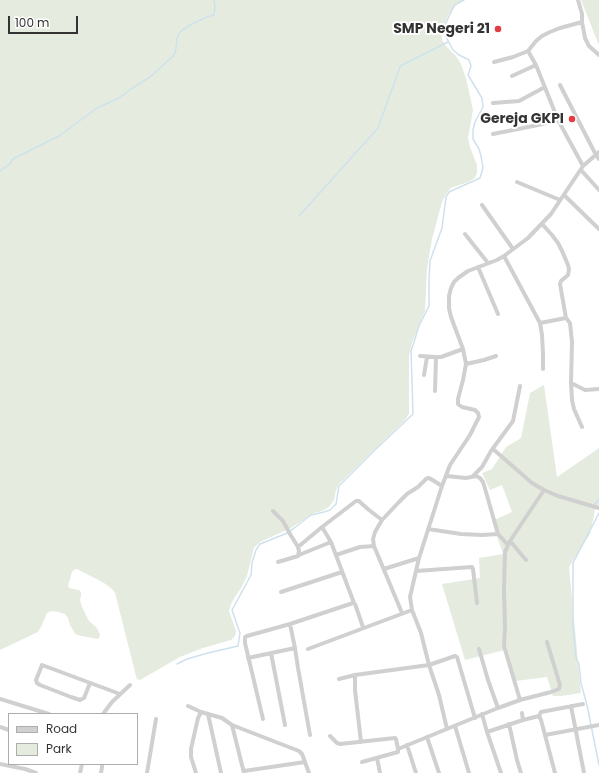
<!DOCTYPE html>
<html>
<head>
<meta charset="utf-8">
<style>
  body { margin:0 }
  #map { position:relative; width:599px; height:773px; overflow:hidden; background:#fff; font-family:Poppins,sans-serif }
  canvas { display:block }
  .legend { position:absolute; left:8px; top:713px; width:130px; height:52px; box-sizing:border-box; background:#fff; border:1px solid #adadad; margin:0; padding:5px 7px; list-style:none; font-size:12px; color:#333 }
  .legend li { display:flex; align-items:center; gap:8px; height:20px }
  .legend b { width:20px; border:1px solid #adadad }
  .scale { position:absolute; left:8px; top:16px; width:70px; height:18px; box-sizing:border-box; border:2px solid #333; border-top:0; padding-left:5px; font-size:12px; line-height:14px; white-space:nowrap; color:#333; -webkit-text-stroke:3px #fff; paint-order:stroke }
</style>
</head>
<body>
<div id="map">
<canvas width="599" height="773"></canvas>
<ul class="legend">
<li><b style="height:5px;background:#d0d0d0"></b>Road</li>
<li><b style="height:11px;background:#e5ecdf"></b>Park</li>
</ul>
<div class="scale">100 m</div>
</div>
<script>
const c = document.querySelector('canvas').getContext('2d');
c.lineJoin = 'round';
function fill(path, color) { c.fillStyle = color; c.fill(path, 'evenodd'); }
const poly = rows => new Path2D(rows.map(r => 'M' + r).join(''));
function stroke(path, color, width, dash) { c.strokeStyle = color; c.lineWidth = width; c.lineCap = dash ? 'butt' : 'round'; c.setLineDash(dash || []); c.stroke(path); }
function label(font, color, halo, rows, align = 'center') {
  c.font = font + ' Poppins,sans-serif'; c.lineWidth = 4; c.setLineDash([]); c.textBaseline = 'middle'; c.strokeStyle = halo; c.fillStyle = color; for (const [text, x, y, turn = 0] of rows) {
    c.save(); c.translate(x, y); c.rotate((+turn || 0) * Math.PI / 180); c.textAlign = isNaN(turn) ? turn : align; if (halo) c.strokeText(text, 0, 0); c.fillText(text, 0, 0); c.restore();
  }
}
fill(poly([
  [0,0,463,0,455,5,449,14,444,25,442,34,442,40,446,46,456,56,461,64,466,78,473,110,468,138,470,147,477,165,477,173,475,178,468,182,451,188,446,194,442,202,432,239,427,269,425,311,412,343,409,355,409,414,405,420,339,484,336,490,334,500,329,507,322,511,314,513,291,528,260,542,254,548,247,576,241,588,235,597,231,604,229,611,236,631,235,636,231,640,203,648,180,657,140,680,137,679,136,676,115,593,112,589,104,583,77,569,75,569,72,572,68,586,69,588,79,590,81,592,81,596,80,600,82,607,89,621,97,628,100,635,99,638,97,639,77,635,74,632,70,625,68,618,65,614,59,612,51,611,47,613,41,627,38,632,0,650],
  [581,0,599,0,599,44,598,43],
  [544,385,557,477,599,448,599,506,595,510,590,534,569,567,581,693,561,696,553,696,547,677,516,681,505,650,465,660,442,584,480,578,479,558,503,554,492,521,512,512,502,485,490,490,482,473,492,469,506,447,521,438,530,393]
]), '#e5ecdf');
stroke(poly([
  [0,171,10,164,13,159,59,136,97,108,119,98,131,89,150,77,172,57,175,53,176,48,177,38,181,31,192,24,207,17,214,15,215,7,214,0],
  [299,216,378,128,400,67,402,65,448,42],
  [594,505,599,499],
  [599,513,573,563,573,625,576,658,579,664,581,683,587,705,599,765],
  [177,664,187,659,208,653,238,646,240,633,232,610,251,575,252,563,256,550,260,544,285,534,293,529,311,515,324,512,330,510,336,504,339,486,376,449,413,414,411,351,414,342,419,326,429,306,429,280,430,261,442,228,446,197,449,192,480,178,483,168,481,156,479,149,473,139,473,130,475,122,483,107,482,98,468,75,471,66,469,60,459,55,453,50,445,35,445,25,452,10,455,5,462,1,464,0]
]), '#cfe1ed', 1.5);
stroke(poly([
  [578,0,582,14,582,22,585,38,589,46,599,55],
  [528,51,536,65,558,120,583,166],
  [494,62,513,57,528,51,536,41,542,36,550,32,560,28,582,22],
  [512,76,536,65],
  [560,85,596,155,599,159],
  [493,103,519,101,545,87],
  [493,134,538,125,558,120],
  [581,170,599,190],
  [517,182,560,200],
  [564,195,599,229],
  [482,205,513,249],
  [542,224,552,235,558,243,563,253,568,265,569,269,568,275,561,281,560,284,566,318],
  [465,234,488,263],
  [504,256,540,323,542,335,543,354,543,369],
  [478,267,498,314],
  [540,323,566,318,570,323,572,342,571,383,572,400,574,409,582,427],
  [420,356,436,357,441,357,463,349],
  [466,364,484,360,496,356],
  [424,375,427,357],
  [571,383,585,390,599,389],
  [435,391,436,357],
  [493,449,532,483,544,490,558,496,599,508],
  [446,476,466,478,476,476,480,478,483,482,486,492,498,534,508,545],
  [473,476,482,467,491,451,513,421,520,386],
  [273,511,283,521,290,534,298,547,299,551,298,556,278,562],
  [322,527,331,542,354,603],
  [428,529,461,534,482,535,498,534],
  [510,541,526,560],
  [298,547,322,527,356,501,359,501,361,503,369,510,382,520],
  [299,555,331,542],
  [336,555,360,547,374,546],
  [384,569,419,558],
  [416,571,472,567,473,569,477,603],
  [281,592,342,572],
  [402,613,374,546,373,539,375,532,382,520,399,502,407,494,418,487,426,479,428,478,431,479,442,486],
  [290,624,295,648,298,668,310,735],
  [308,649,412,610],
  [479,649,488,680,498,708],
  [271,653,285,725],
  [248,658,295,648],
  [355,675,355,690,361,742],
  [339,679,355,675,429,665,455,656,457,657,475,718],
  [90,683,84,698,80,700,71,697,40,685,37,683,36,680,42,665,120,694],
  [0,699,49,714],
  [520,700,504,646,505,627,504,590,505,552,510,541,544,490],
  [188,706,201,712,222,718,232,725,299,751,302,754,309,773],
  [571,706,584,773],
  [522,713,523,720],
  [103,714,112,702,130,685],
  [208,714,221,773],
  [482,714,487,732,501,773],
  [539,716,541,720,555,773],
  [263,719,245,643,245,637,247,636,290,624,353,603,355,604,363,627],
  [509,724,517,760,521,773],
  [232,725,244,773],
  [455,726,469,773],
  [0,727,9,730],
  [447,729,439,695,429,665,421,633,412,610,410,597,419,558,442,486,450,465,470,435,479,417,478,413,475,410,462,407,458,404,458,399,463,380,466,364,463,349,451,317,449,308,449,296,451,288,454,282,458,278,468,271,497,260,504,256,528,238,551,214,583,166,599,152],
  [487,732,523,720,539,716,541,712,583,704],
  [545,735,599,725],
  [330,736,337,743,340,744,395,738,396,739,398,749],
  [427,737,439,773],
  [407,745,416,773],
  [377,758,380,773],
  [362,762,398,752,398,749,498,708,520,700,551,692,559,689,560,685,547,642],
  [0,764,25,769,36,773],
  [244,771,305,762],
  [80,773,82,764],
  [101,773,102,767,102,764],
  [147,773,156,719],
  [196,773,191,757,191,749,198,718,201,712]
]), '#d0d0d0', 4);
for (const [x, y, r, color] of [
  [498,29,4,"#e33c43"],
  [572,119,4,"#e33c43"]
]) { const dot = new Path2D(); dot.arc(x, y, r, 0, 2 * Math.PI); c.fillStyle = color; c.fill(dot); stroke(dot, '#fff', 1.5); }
label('bold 14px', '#333', '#fff', [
  ["SMP Negeri 21",490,29],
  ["Gereja GKPI",564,119]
], 'right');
</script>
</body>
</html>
